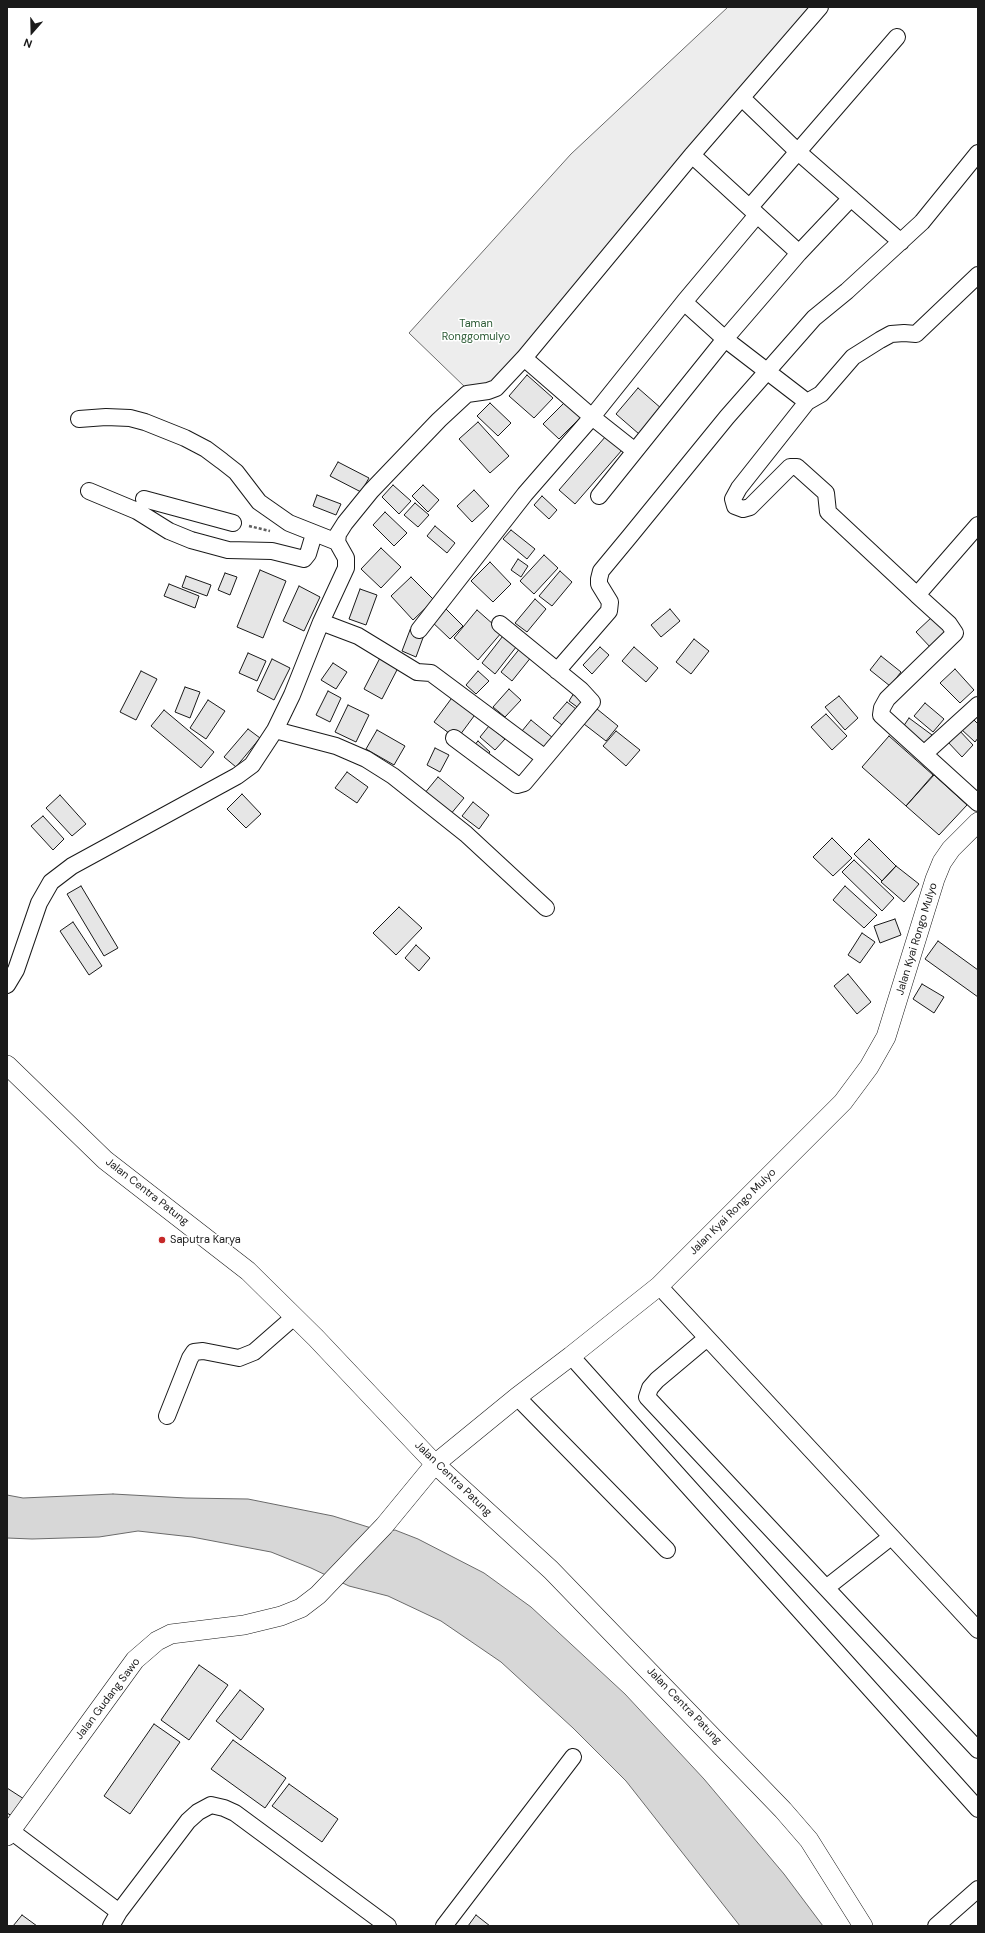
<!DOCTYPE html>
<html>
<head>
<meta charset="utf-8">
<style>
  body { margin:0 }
  #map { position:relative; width:985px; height:1933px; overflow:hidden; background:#fff; font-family:"DM Sans",sans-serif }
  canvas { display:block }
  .frame { position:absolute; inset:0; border:8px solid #1a1a1a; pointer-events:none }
  .north { position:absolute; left:12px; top:12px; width:40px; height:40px; -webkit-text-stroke:3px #fff; paint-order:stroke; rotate:200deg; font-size:11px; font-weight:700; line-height:16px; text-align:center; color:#1a1a1a }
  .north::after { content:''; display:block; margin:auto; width:14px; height:18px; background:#1a1a1a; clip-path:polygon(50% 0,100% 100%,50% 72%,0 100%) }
</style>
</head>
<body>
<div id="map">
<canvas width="985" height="1933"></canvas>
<div class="frame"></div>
<div class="north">N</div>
</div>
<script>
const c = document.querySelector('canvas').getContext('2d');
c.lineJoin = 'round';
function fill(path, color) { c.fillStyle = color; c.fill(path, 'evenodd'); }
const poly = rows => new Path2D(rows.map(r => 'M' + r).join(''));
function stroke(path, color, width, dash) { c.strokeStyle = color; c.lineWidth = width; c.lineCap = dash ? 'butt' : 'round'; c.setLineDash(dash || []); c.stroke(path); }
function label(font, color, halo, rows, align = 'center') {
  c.font = font + ' "DM Sans",sans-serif'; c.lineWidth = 3; c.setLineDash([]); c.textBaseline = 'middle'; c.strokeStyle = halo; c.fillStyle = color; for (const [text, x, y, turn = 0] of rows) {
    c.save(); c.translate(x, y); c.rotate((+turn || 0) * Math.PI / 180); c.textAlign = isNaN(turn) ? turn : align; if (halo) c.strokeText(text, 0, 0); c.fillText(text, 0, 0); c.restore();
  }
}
const built = poly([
  [728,7,815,7,496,381,467,389,409,333,571,154,728,7]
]);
fill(built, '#ededed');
stroke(built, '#6a6a6a', 1);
const water = poly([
  [113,1494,186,1498,248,1499,333,1516,384,1532,395,1530,418,1539,484,1573,531,1607,625,1694,704,1779,784,1874,823,1926,740,1926,626,1781,573,1728,501,1662,441,1621,388,1596,349,1586,311,1568,271,1552,192,1537,138,1531,99,1537,32,1539,7,1538,7,1495,23,1498,113,1494]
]);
fill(water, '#d7d7d7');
stroke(water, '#6a6a6a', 1);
const building = poly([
  [527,375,553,398,534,418,509,396,527,375],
  [638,388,662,409,639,434,616,414,638,388],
  [566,401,581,417,559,439,543,424,566,401],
  [490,403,511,423,498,436,477,416,490,403],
  [478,422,509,456,490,473,459,439,478,422],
  [606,436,622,450,575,504,559,490,606,436],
  [338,462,369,478,361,492,330,476,338,462],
  [393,485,411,501,399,514,382,497,393,485],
  [423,485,439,500,428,512,412,496,423,485],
  [474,490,489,506,472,522,457,506,474,490],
  [317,495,341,504,336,515,313,506,317,495],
  [542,496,557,510,549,519,534,505,542,496],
  [415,503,429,515,418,527,404,515,415,503],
  [385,512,407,533,394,546,373,525,385,512],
  [435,526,455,543,447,553,427,536,435,526],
  [511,530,535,549,527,559,503,539,511,530],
  [381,548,401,567,381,588,361,569,381,548],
  [544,555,558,568,534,594,520,581,544,555],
  [518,559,528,566,521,577,511,570,518,559],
  [490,562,511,584,493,602,471,581,490,562],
  [260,570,286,581,263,638,237,627,260,570],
  [560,571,572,582,552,606,539,596,560,571],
  [225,573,237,577,230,595,218,590,225,573],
  [186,576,211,585,207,596,182,587,186,576],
  [411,577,434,600,413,620,391,596,411,577],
  [169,584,199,596,195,608,164,596,169,584],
  [299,586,320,597,304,631,283,621,299,586],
  [360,589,377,595,366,625,349,619,360,589],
  [535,599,546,609,527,632,515,623,535,599],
  [442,605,463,626,450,639,429,619,442,605],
  [670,609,680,621,661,637,651,625,670,609],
  [477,610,502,632,478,660,454,638,477,610],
  [932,617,948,633,932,649,916,632,932,617],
  [410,630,424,635,416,657,402,651,410,630],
  [506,632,520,642,495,674,482,663,506,632],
  [694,639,709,651,691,674,676,662,694,639],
  [521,647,532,656,512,681,501,672,521,647],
  [600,647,609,655,592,674,583,665,600,647],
  [634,647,658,668,646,682,622,661,634,647],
  [248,653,266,661,257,681,239,673,248,653],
  [381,656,399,666,382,699,364,689,381,656],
  [881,656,901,672,890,686,870,670,881,656],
  [272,659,290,668,274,700,257,691,272,659],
  [333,663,347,672,336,689,321,680,333,663],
  [955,669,974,690,960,703,940,683,955,669],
  [141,671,157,679,136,720,120,712,141,671],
  [478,671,489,681,476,694,466,685,478,671],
  [185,687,200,692,190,718,175,712,185,687],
  [509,689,521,700,505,717,493,707,509,689],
  [328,691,341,698,330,722,316,715,328,691],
  [574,693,586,702,580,709,569,701,574,693],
  [454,695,477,712,457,739,434,722,454,695],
  [839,696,858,718,845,730,825,707,839,696],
  [208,700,225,711,206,739,190,728,208,700],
  [567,702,576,709,562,725,553,718,567,702],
  [925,703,944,719,933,732,914,716,925,703],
  [348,705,369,715,356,742,335,732,348,705],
  [597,709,618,726,606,741,584,724,597,709],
  [164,710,214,752,201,768,151,726,164,710],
  [826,714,847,736,832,750,811,727,826,714],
  [909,718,932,735,924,745,903,727,909,718],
  [972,718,978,724,978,738,975,742,961,729,972,718],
  [531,720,553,738,544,750,522,731,531,720],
  [489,726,505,739,495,750,480,737,489,726],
  [248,729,260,738,236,767,224,757,248,729],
  [958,729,973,745,962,757,947,741,958,729],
  [377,730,405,746,394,765,366,749,377,730],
  [616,731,640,750,626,766,603,746,616,731],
  [889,736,933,775,906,806,862,767,889,736],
  [478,741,490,752,484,759,472,748,478,741],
  [435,748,449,755,440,772,427,765,435,748],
  [347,772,368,787,357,803,335,788,347,772],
  [934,775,967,805,939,835,906,806,934,775],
  [438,777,464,798,450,815,424,794,438,777],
  [242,794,261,814,246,828,227,809,242,794],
  [60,795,86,824,72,836,46,808,60,795],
  [473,802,489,815,479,829,462,816,473,802],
  [43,816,64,839,53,850,31,826,43,816],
  [832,838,852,858,833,876,813,857,832,838],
  [869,839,896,866,882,881,854,854,869,839],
  [854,860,894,898,882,911,842,872,854,860],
  [896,866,919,884,904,902,881,882,896,866],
  [81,886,118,948,104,956,67,894,81,886],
  [845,886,877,915,864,928,833,900,845,886],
  [399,907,422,928,396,955,373,933,399,907],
  [895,919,901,935,880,943,874,926,895,919],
  [73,922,102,966,89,975,60,931,73,922],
  [862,933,875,942,860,963,848,955,862,933],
  [938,941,978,970,978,997,925,959,938,941],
  [416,945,430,958,419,971,405,958,416,945],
  [848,974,871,1002,857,1014,834,986,848,974],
  [922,984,944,997,934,1013,913,999,922,984],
  [199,1665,228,1685,189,1740,161,1720,199,1665],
  [240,1690,264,1709,241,1740,216,1721,240,1690],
  [154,1724,180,1742,130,1814,104,1796,154,1724],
  [233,1740,286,1778,265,1808,211,1769,233,1740],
  [289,1784,338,1819,322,1842,272,1806,289,1784],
  [7,1788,24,1799,12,1816,7,1813,7,1788],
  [22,1915,37,1926,13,1926,22,1915],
  [476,1915,490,1926,468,1926,476,1915]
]);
fill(building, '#e6e6e6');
stroke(building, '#1a1a1a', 1);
const minor = poly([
  [742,98,797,151,901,242],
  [692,155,799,253,851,198],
  [750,207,897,37],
  [684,302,725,339,807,402,821,394,853,357,880,340,891,334,904,333,916,334,978,275],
  [524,358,592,417,635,451],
  [807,402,739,488,733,499,735,506,743,509,750,507,790,467,797,467,826,493,828,512,917,595,978,525],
  [79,419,106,417,130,418,145,422,185,438,206,449,222,461,236,472,259,502,289,523,337,542],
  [89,491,137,511,169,531,191,540,228,550,272,551,304,559,308,554,314,534],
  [599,496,725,339,799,253],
  [144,499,233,523],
  [917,595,949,624,955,633,887,699,882,708,881,715,978,803],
  [321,622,358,636,417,672,431,673,545,758,592,702,581,690,500,624],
  [419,630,525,494,592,417,684,302,757,215],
  [557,671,609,611,610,602,599,584,599,579,601,571,630,536,727,417,814,318,847,291,922,222,978,153],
  [275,730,336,746,366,759,393,776,466,834,546,908],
  [454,738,517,785,524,783,545,758],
  [924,754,978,705],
  [7,985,16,970,39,903,51,882,72,866,237,776,252,765,275,730,292,695,321,622,346,568,346,558,337,542,338,534,345,523,371,491,439,420,467,394,488,391,496,388,524,358,692,155,820,7],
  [659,1286,978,1630],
  [707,1338,657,1380,650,1388,647,1397,978,1750],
  [571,1356,978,1809],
  [517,1397,667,1550],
  [167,1416,190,1358,194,1352,203,1351,239,1358,254,1352,294,1317],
  [826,1588,891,1537],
  [11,1831,119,1912,111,1926],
  [119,1912,188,1821,198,1812,211,1805,224,1808,235,1813,388,1926],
  [444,1926,573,1757],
  [936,1926,978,1889]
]);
const tertiary = poly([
  [7,1065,105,1160,248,1271,316,1338,435,1464,551,1570,783,1810,809,1840,863,1926],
  [7,1836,135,1660,157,1641,171,1634,244,1625,281,1616,301,1608,318,1595,384,1526,435,1464,517,1397,571,1356,659,1286,843,1102,869,1067,886,1037,935,879,942,862,951,849,978,822]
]);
stroke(minor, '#1a1a1a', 18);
stroke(tertiary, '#1a1a1a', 20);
stroke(poly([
  [249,526,270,531]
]), '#5f5f5f', 2.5, [3, 2]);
stroke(minor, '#fff', 16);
stroke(tertiary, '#fff', 19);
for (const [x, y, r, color] of [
  [162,1240,4,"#c62828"]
]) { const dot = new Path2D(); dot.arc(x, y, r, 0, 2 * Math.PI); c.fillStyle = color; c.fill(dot); stroke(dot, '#fff', 1.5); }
label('11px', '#2b5a34', '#fff', [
  ["Taman",476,324],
  ["Ronggomulyo",476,337]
]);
label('11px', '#1a1a1a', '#fff', [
  ["Jalan Kyai Rongo Mulyo",917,939,-73],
  ["Jalan Centra Patung",147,1192,38],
  ["Jalan Kyai Rongo Mulyo",733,1212,-45],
  ["Jalan Centra Patung",453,1479,44],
  ["Jalan Gudang Sawo",108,1699,-53],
  ["Jalan Centra Patung",684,1706,46]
]);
label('11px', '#1a1a1a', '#fff', [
  ["Saputra Karya",170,1240]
], 'left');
</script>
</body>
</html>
